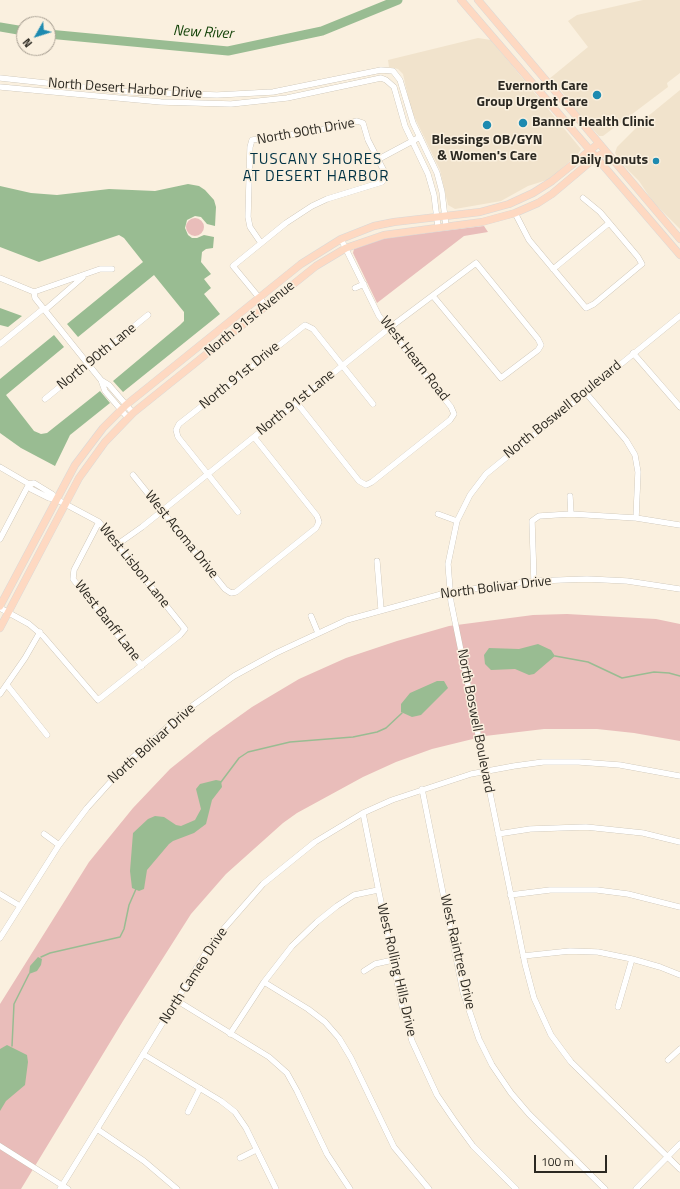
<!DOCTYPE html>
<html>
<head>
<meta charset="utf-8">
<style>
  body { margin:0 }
  #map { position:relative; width:680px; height:1189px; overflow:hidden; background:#faf0df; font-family:"Titillium Web",sans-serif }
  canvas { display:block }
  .north { position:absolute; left:16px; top:16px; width:40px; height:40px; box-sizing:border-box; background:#faf0df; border:1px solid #a8a093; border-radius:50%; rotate:231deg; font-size:11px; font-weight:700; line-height:16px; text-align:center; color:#2c2922 }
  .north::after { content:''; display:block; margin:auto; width:14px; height:18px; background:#1d8ab0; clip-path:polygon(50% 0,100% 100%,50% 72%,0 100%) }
  .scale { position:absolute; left:534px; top:1155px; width:73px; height:18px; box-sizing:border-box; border:2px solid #2c2922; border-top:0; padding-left:5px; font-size:12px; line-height:14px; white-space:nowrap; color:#2c2922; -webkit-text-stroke:3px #faf0df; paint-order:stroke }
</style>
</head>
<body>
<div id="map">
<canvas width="680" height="1189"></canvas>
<div class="north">N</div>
<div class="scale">100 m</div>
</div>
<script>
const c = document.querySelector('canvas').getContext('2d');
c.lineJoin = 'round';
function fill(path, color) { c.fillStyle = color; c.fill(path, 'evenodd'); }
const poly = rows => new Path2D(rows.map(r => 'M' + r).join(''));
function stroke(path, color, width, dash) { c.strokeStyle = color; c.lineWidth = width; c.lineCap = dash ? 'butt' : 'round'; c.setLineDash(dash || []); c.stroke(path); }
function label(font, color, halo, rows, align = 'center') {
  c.font = font + ' "Titillium Web",sans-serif'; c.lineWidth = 3; c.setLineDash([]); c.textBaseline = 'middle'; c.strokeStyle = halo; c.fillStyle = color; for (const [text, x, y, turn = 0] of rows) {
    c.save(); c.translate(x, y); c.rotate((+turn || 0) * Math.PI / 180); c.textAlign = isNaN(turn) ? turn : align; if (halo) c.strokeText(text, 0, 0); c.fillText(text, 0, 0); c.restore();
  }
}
fill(poly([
  [643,0,680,0,680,73,667,83,668,87,603,136,599,136,573,107,560,89,549,79,588,47,568,21,577,15],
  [478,38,491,40,581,149,578,154,550,179,528,186,501,201,455,209,448,205,440,170,411,110,403,74,398,69,389,67,388,60],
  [680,90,680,229,653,202,639,181,621,163,615,153,617,147,647,117]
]), '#f1e3cc');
fill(poly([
  '186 227a9 9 0 1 1 18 0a9 9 0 1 1-18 0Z',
  [484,226,488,232,464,236,377,303,353,253,354,249,377,240,392,237],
  [567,614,656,619,680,624,680,741,634,733,597,729,544,729,485,736,432,749,396,762,363,777,297,813,283,823,226,874,191,914,123,1021,21,1189,0,1189,0,1004,89,862,133,808,170,769,210,737,252,707,299,679,346,658,397,641,449,626,533,615]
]), '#e9bdba');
fill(poly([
  [188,184,199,186,205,190,214,200,216,207,215,226,207,224,201,217,195,216,187,220,185,228,188,235,192,238,197,238,204,235,214,237,213,248,206,249,202,252,201,262,211,274,204,279,211,288,204,294,220,314,123,392,113,381,180,325,184,321,184,312,154,275,78,337,67,324,143,262,124,238,119,235,39,262,0,247,0,186,31,193,57,195,109,189,155,191],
  [0,308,22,316,8,327,0,325],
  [54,335,64,347,6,395,34,431,41,434,47,433,100,391,110,403,70,435,55,466,21,448,0,433,0,379],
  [538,644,551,650,555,656,534,674,529,675,515,669,491,670,485,664,484,655,489,648,519,649],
  [437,681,444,681,448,688,421,715,412,717,401,712,401,704,410,693],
  [216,780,221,781,222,787,212,800,206,824,194,833,173,841,169,844,147,870,144,889,139,891,132,888,130,871,133,833,148,819,155,816,164,817,176,825,181,826,195,820,201,809,196,789,200,784],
  [38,957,42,959,41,965,37,971,29,974,30,966],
  [7,1045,27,1055,28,1062,25,1085,6,1101,0,1111,0,1049]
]), '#99bc92');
stroke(poly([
  [555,656,588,662,622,678,654,672,669,673,680,676],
  [221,782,239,758,248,752,290,742,353,737,377,732,386,728,402,713],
  [41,957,50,953,120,937,124,929,129,905,136,889],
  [12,1046,14,1004,29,974]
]), '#99bc92', 1.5);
stroke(poly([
  [0,27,24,31],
  [48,34,228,51,322,31,398,0]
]), '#99bc92', 9);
const minor = poly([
  [0,78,129,92,217,95,273,92,381,70,393,71,400,80,413,123,437,173,442,192,446,227],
  [0,87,161,102,231,104,287,98,381,78,386,80,394,87,405,126,428,174,434,195,438,227],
  [377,160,420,137],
  [515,213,529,240,586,308,594,304,642,264,638,257,600,212,583,198],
  [261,243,250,227,248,217,250,147,252,140,316,131,357,121,363,123,368,140,384,171,386,177,382,182,327,199,312,206,286,223,233,266,266,306],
  [553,269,609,223],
  [0,278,34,292,35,298,88,364,101,380,109,385,133,413],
  [355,288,364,284],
  [34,292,100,269,112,269],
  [45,310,83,277],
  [680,316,486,474,470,495,457,521,448,564,451,602,525,964,534,998,551,1035,571,1062,680,1169],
  [0,344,43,309],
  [633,353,680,407],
  [101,380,105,391,128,418],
  [585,392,626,440,635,455,638,472,636,518],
  [45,399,148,315],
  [297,403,359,481,366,485,372,482,450,420,454,414,451,407,379,316,341,239],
  [0,467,29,484,31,489,49,498,56,499],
  [133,475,225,589,231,593,236,592,316,528,319,522,317,516,254,437],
  [570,496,571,514],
  [238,512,178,437,176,430,179,424,305,325,313,329,373,404],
  [438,514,457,521],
  [99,522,74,570,73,579,142,666],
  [0,539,29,484],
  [118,544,142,527,388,329,476,263,538,339,541,345,538,350,501,378,433,296],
  [377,561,381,609],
  [534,581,532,521,539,516,571,514,636,518,680,525],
  [0,608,29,624,43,636,98,700,180,635,185,629,99,522,56,499,52,494,34,483,29,484],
  [311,616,318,633],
  [7,685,47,735],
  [0,694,25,658,40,632],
  [422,789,463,992,479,1039,492,1065,511,1093,529,1114,605,1189],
  [363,813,402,1006,412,1041,437,1095,454,1120,473,1146,516,1189],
  [44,834,59,845],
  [498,834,530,829,586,827,643,833,680,842],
  [0,894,20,906],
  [510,895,550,890,597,890,628,894,680,907],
  [0,938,59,845,87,808,131,759,188,709,234,676,276,653,347,620,449,592,534,581,587,579,627,581,680,589],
  [523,956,570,951,598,952,632,959,660,967,680,975],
  [364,971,375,964,393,960],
  [264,982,308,1009,325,1022,339,1038,351,1058,394,1147,429,1189],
  [176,1000,269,1057,287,1073,297,1091,327,1154,350,1189],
  [618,1007,632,959],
  [230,1034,264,982,292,946,317,922,337,906,354,895,378,890],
  [143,1054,221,1101,235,1112,246,1128,276,1189],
  [668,1060,680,1049],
  [188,1112,200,1088],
  [97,1129,144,1161,177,1189],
  [0,1146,68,1189],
  [240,1158,256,1150],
  [60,1189,205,954,220,933,263,884,315,842,363,813,392,800,471,774,514,766,543,762,579,762,620,765,680,776],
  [636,1189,680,1144]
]);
const major = poly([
  [461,0,680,255],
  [478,0,680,239],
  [0,606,75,465,103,428,126,405,301,264,341,239,374,226,394,222,480,212,509,204,533,193,552,181,599,143],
  [0,628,79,478,105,442,133,413,316,266,346,248,384,235,482,222,515,213,538,203,552,194,596,157,606,152]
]);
stroke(minor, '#bfb6a6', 6);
stroke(major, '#d9d8d7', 8);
stroke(minor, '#fff', 5.5);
stroke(major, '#fed9c2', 7);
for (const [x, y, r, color] of [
  [597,95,5,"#1d8ab0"],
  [523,123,5,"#1d8ab0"],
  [487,125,5,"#1d8ab0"],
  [656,161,4,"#1d8ab0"]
]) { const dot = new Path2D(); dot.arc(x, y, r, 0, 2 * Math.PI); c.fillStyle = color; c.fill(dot); stroke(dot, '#faf0df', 1.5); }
label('bold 14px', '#2c2922', '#faf0df', [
  ["Evernorth Care",588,87],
  ["Group Urgent Care",588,103],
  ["Banner Health Clinic",532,123,"left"],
  ["Blessings OB/GYN",487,141,"center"],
  ["& Women's Care",487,157,"center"],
  ["Daily Donuts",648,161]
], 'right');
label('14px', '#2c2922', '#faf0df', [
  ["North Desert Harbor Drive",125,89,4],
  ["North 90th Drive",306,132,-10],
  ["North 91st Avenue",250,319,-39],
  ["North 90th Lane",97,357,-39],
  ["West Hearn Road",414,359,52],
  ["North 91st Drive",240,376,-39],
  ["North 91st Lane",296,403,-39],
  ["North Boswell Boulevard",563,410,-39],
  ["West Acoma Drive",181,535,51],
  ["West Lisbon Lane",134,566,51],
  ["North Bolivar Drive",496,588,-7],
  ["West Banff Lane",107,621,52],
  ["North Boswell Boulevard",475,721,79],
  ["North Bolivar Drive",152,744,-42],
  ["West Raintree Drive",457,952,77],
  ["West Rolling Hills Drive",396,970,77],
  ["North Cameo Drive",194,976,-57]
]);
label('italic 15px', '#15440a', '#faf0df', [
  ["New River",203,33,3]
]);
c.letterSpacing = '1px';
label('15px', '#003244', '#faf0df', [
  ["TUSCANY SHORES",316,160],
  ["AT DESERT HARBOR",316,177]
]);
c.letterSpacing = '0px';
</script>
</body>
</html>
